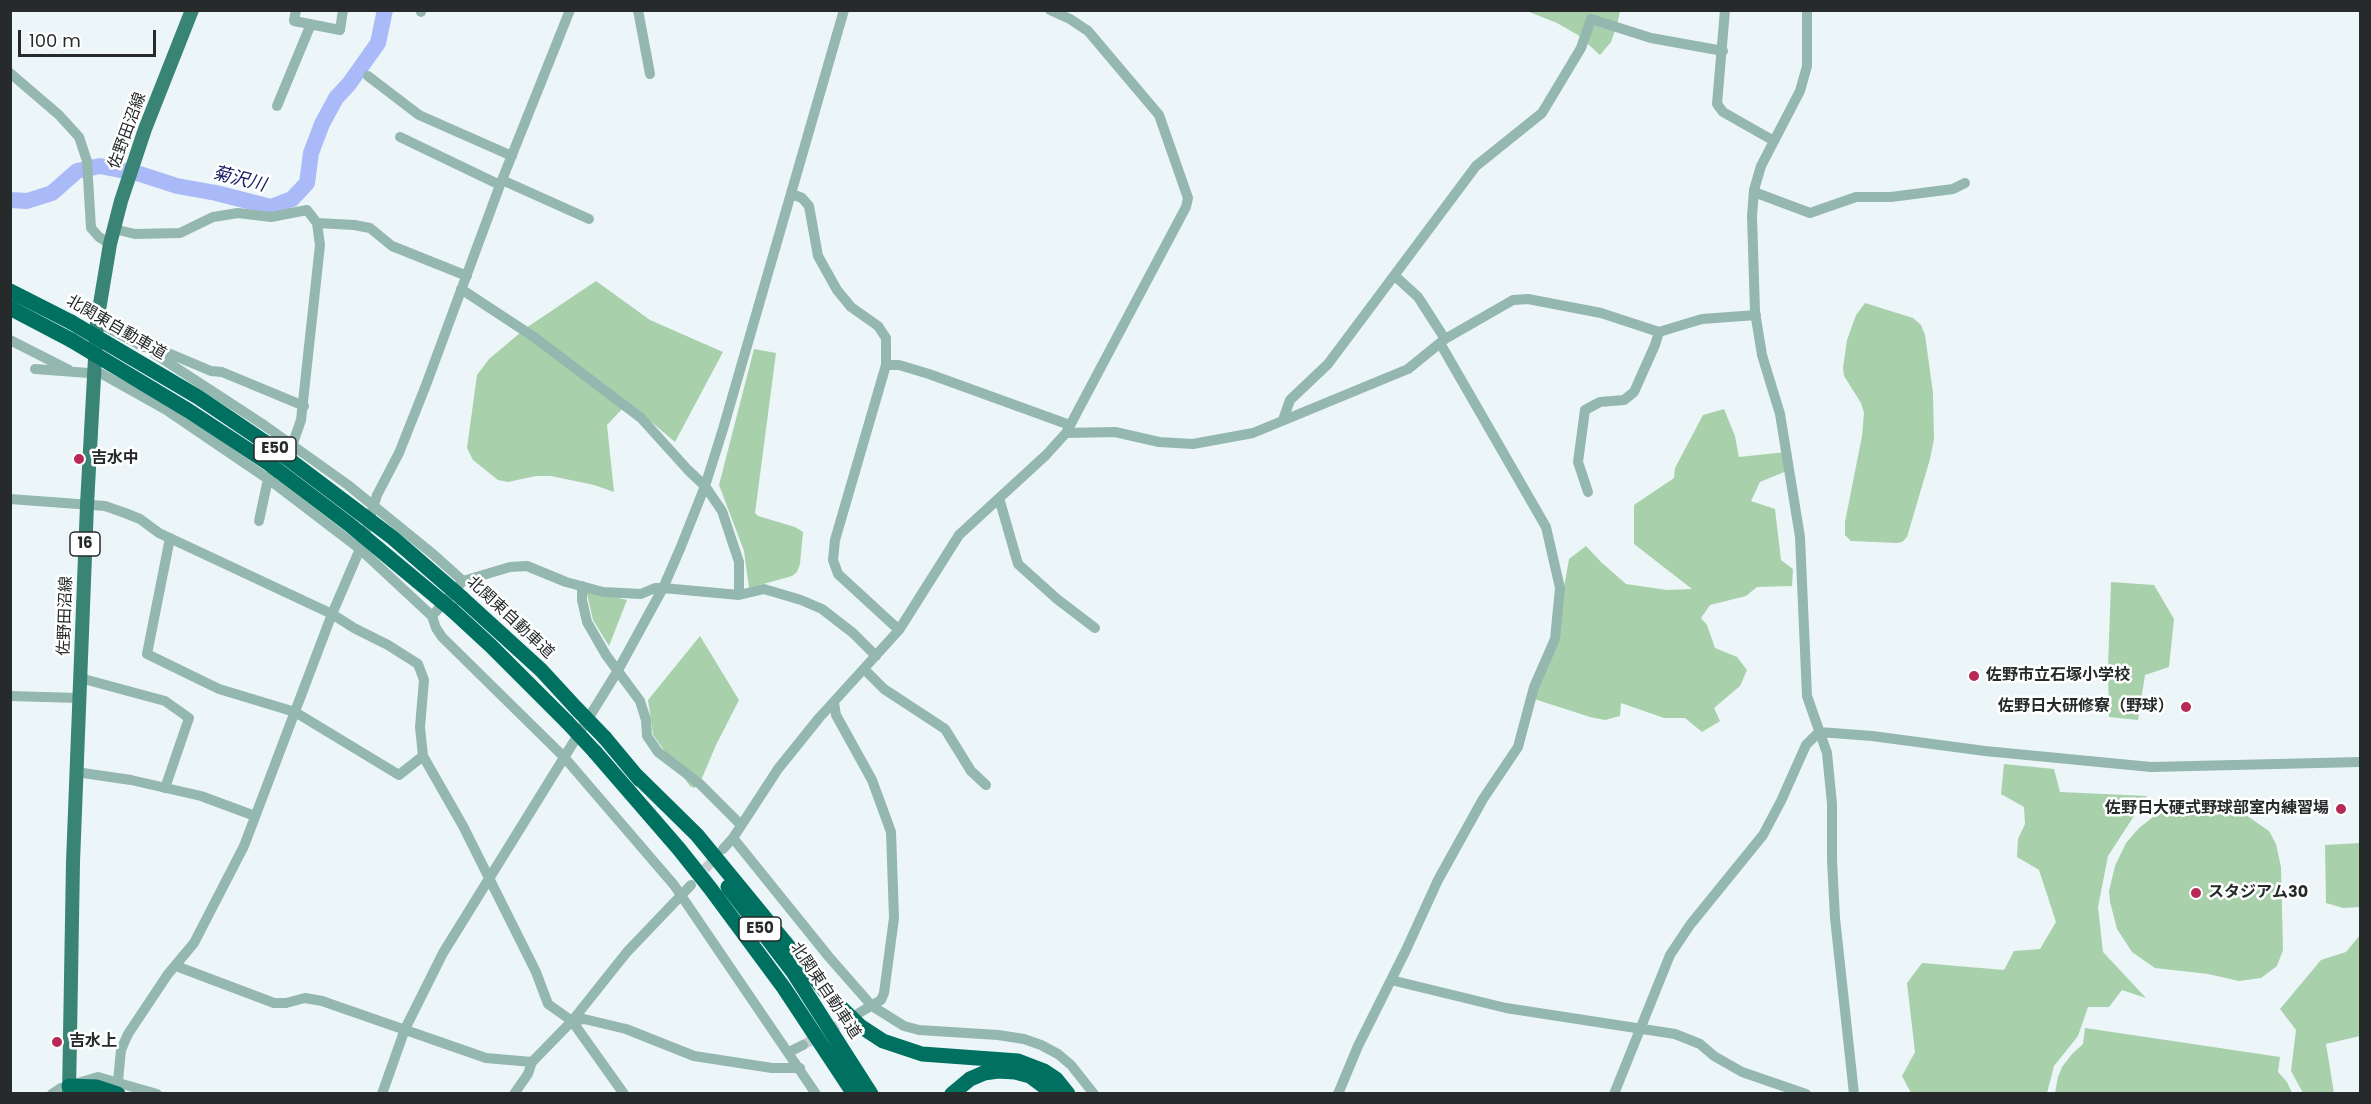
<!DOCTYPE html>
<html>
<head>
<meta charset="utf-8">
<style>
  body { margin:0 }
  #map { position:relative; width:2371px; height:1104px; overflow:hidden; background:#ecf6f8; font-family:Poppins,sans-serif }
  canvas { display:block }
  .frame { position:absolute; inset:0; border:12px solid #262a2a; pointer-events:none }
  .scale { position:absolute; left:18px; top:30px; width:138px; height:27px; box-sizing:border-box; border:3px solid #262a2a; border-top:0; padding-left:8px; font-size:18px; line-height:21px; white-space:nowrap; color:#262a2a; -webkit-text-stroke:4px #fff; paint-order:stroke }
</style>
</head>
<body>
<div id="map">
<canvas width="2371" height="1104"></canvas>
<div class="frame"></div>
<div class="scale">100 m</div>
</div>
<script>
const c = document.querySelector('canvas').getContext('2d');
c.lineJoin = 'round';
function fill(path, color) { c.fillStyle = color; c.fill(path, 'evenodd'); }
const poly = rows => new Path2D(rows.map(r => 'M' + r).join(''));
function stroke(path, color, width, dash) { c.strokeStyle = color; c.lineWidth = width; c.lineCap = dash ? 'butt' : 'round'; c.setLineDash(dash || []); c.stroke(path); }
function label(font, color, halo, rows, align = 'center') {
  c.font = font + ' Poppins,"Noto Sans JP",sans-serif'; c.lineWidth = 5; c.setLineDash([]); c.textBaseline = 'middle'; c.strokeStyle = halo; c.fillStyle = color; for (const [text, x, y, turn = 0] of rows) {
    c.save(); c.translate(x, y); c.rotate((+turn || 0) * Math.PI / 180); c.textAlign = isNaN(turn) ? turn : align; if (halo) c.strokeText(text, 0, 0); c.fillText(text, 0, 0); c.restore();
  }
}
fill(poly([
  [1527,11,1620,11,1617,25,1611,42,1600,55,1578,35,1557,23],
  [596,281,650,320,723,352,675,442,636,409,624,407,607,425,614,492,594,485,551,476,536,476,508,482,498,480,473,460,467,448,477,375,489,359,526,328],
  [1865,303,1913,318,1921,325,1925,335,1933,393,1934,439,1930,459,1907,537,1902,542,1897,543,1851,541,1845,535,1845,522,1862,436,1864,413,1861,403,1844,376,1843,368,1847,340,1856,315],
  [754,349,776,353,755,513,758,516,795,527,803,532,800,564,797,572,792,576,749,588,744,551,719,485],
  [1724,409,1735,436,1739,457,1786,452,1789,470,1760,482,1751,501,1775,509,1781,560,1793,569,1792,586,1757,587,1746,596,1710,605,1701,618,1707,625,1715,648,1737,657,1747,670,1740,686,1714,708,1720,721,1702,732,1685,718,1664,718,1621,703,1620,716,1605,720,1590,717,1531,698,1555,639,1569,559,1586,546,1601,562,1626,584,1667,590,1692,589,1634,544,1634,505,1674,478,1675,468,1703,415],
  [2111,582,2154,585,2174,619,2169,667,2145,675,2138,720,2109,717,2108,668],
  [586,590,627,600,609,646,593,620],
  [700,636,739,700,716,745,699,785,694,788,690,786,653,735,648,700],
  [2004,764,2054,769,2060,792,2147,796,2108,856,2098,907,2103,952,2146,998,2122,990,2109,1007,2088,1007,2078,1036,2054,1066,2047,1093,1911,1093,1902,1076,1915,1052,1907,983,1922,963,2004,970,2014,951,2040,949,2056,922,2039,870,2017,857,2018,839,2025,824,2024,807,2001,794],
  [2195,802,2224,805,2240,811,2269,831,2276,844,2281,867,2283,950,2277,966,2261,978,2239,981,2208,974,2155,968,2132,952,2117,929,2110,902,2109,891,2115,866,2126,843,2139,828,2157,814,2175,806],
  [2360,843,2360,907,2343,908,2326,903,2325,845],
  [2360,935,2360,1036,2326,1044,2334,1093,2303,1093,2291,1071,2296,1030,2280,1009,2321,960,2346,952],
  [2085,1028,2280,1057,2278,1072,2287,1082,2292,1093,2055,1093,2058,1077,2062,1067,2072,1054,2083,1044]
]), '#a7d0ab');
stroke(poly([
  [10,200,27,201,52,193,77,171,100,166,140,174,177,186,216,193,271,207,292,199,307,183,311,153,322,124,336,98,349,84,378,43,385,10]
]), '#aabaf8', 16);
stroke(poly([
  [695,880,719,854],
  [803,1045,856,1015]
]), '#c4cdcf', 10, [10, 5]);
stroke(poly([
  [296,10,294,21,340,30,343,10],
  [421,10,421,12],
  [638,10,650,74],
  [1725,10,1717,104,1723,112,1774,141],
  [1807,10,1807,66,1800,91,1761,166,1754,190,1752,216,1755,312,1762,355,1780,414,1800,537,1807,696,1827,753,1832,804,1832,860,1835,918,1854,1094],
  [10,73,59,115,79,137,87,161,91,228,99,237,110,244],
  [368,76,419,115,512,156],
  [277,106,311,24],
  [400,137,500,185],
  [502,180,589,219],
  [1754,192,1810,213,1856,197,1891,197,1953,189,1965,183],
  [792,194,802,198,809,206,818,256,837,290,851,307,878,326,886,338,886,365,835,540,833,560,838,574,899,630],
  [317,223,354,225,370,228,392,246,467,276],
  [114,229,135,234,180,233,213,217,238,213,271,217,307,210,317,223,320,245,301,420,293,443,268,479,259,521],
  [1395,276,1418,297,1445,339],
  [461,289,534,337,641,418,688,470,705,486,722,511,739,562,739,595],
  [97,322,144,347,154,347,211,371,222,372,304,406],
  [10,340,69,370],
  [155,354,264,425,348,485,434,555,463,581],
  [886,365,899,365,929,374,1067,424,1069,427],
  [35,369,102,374,168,411,271,481,360,549,432,616,436,628,442,637,564,757,674,885,816,1094],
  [1283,420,1290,400,1328,364,1476,166,1542,113,1581,48,1591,19,1651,38,1723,51],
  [1066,433,1115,432,1159,442,1193,444,1253,433,1408,369,1445,339,1513,300,1528,299,1601,313,1659,332,1702,319,1756,315],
  [1588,492,1578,462,1585,410,1600,402,1624,400,1634,392,1655,345,1659,332],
  [999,498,1018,564,1057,599,1095,628],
  [10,499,105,506,125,513,140,519,159,533,332,614,354,628,388,645,418,664,424,680,420,727,423,756,463,826,536,972,548,1004,572,1021,624,1094],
  [170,538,147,654,219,689,295,712,399,775,423,756],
  [582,586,582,600,587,622,606,655,640,701,646,720,647,736,658,752,700,784,741,825],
  [432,616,463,581,510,567,527,566,566,582,603,592,641,594,655,588,663,588,739,595,764,589,801,600,822,609,853,633,876,656],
  [864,669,884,689,945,729,971,771,986,785],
  [80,678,165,701,189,718,165,788],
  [10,696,79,698],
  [834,703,836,715,872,780,891,832,894,918,884,993,881,1000,859,1013],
  [76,772,131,780,201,796,255,816],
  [733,838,829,957,872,1006,904,1026,919,1030,998,1035,1024,1039,1041,1045,1058,1054,1071,1065,1094,1094],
  [723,849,733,838,778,769,819,718,899,630,959,535,1046,455,1066,433,1186,207,1188,198,1159,115,1088,31,1070,19,1050,10],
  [176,966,274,1003,286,1003,305,998,322,1001,486,1058,532,1062],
  [1391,980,1506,1008,1675,1034,1700,1044,1714,1056,1742,1072,1806,1094],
  [572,1021,584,1019,626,1029,694,1056,772,1068,800,1068],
  [789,1052,803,1045],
  [118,1081,121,1050,128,1034,168,974,194,943,244,846,332,614,360,549,377,495,399,453,426,385,500,185,570,10],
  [52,1094,61,1088,98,1077,157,1094],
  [382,1094,405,1029,443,953,617,672,663,588,680,549,705,486,723,429,844,10],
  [514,1094,528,1074,532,1062,572,1021,627,952,691,885],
  [1338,1094,1358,1046,1406,950,1438,880,1483,799,1518,747,1534,687,1555,639,1560,588,1546,527,1440,343],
  [1614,1094,1670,955,1690,925,1763,835,1781,801,1806,745,1819,732,1872,736,1985,751,2151,767,2360,762]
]), '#94b7af', 10);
stroke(poly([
  [69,1094,73,862,87,505,97,322,110,244,121,201,145,129,192,10]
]), '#3a8475', 14);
stroke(poly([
  [10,291,71,322],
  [10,308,71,340],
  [462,598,541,670,577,709],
  [452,610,491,646,567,722],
  [605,738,640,780],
  [595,752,679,849,710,888,784,988,854,1094],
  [635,774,697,835,830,997,860,1026,883,1041,922,1054,1018,1061,1044,1071,1056,1079,1068,1094],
  [728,887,793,972,871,1094],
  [69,1086,97,1087,118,1094],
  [952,1094,970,1079,984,1073,998,1071,1015,1072,1030,1076,1054,1094]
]), '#007161', 15);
stroke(poly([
  [71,322,198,397,275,449,393,538,462,598],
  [71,340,189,411,268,463,350,525,452,610],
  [577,709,605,738],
  [567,722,595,752]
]), '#007161', 15);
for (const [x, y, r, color] of [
  [79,459,6,"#b82958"],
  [1974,676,6,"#b82958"],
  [2186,707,6,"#b82958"],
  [2341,809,6,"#b82958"],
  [2196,893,6,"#b82958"],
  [57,1042,6,"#b82958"]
]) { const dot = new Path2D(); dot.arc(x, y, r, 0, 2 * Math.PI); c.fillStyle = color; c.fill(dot); stroke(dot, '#fff', 2); }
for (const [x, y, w] of [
  [275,449,42],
  [85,544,30],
  [760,929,42]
]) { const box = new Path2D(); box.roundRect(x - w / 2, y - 12, w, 24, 4.5); c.fillStyle = '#fff'; c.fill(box); stroke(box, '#262a2a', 1.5); }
label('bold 15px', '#262a2a', null, [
  ["E50",275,449],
  ["16",85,544],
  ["E50",760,929]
]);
label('16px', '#262a2a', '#fff', [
  ["佐野田沼線",128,131,-70],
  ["北関東自動車道",116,328,30],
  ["佐野田沼線",66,616,-88],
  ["北関東自動車道",510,618,43],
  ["北関東自動車道",825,991,56]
]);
label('bold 16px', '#262a2a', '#fff', [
  ["吉水中",91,459],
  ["佐野市立石塚小学校",1986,676],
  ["佐野日大研修寮（野球）",2174,707,"right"],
  ["佐野日大硬式野球部室内練習場",2329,809,"right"],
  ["スタジアム30",2208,893],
  ["吉水上",69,1042]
], 'left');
label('italic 18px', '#1b2166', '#fff', [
  ["菊沢川",239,180,14]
]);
</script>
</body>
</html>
